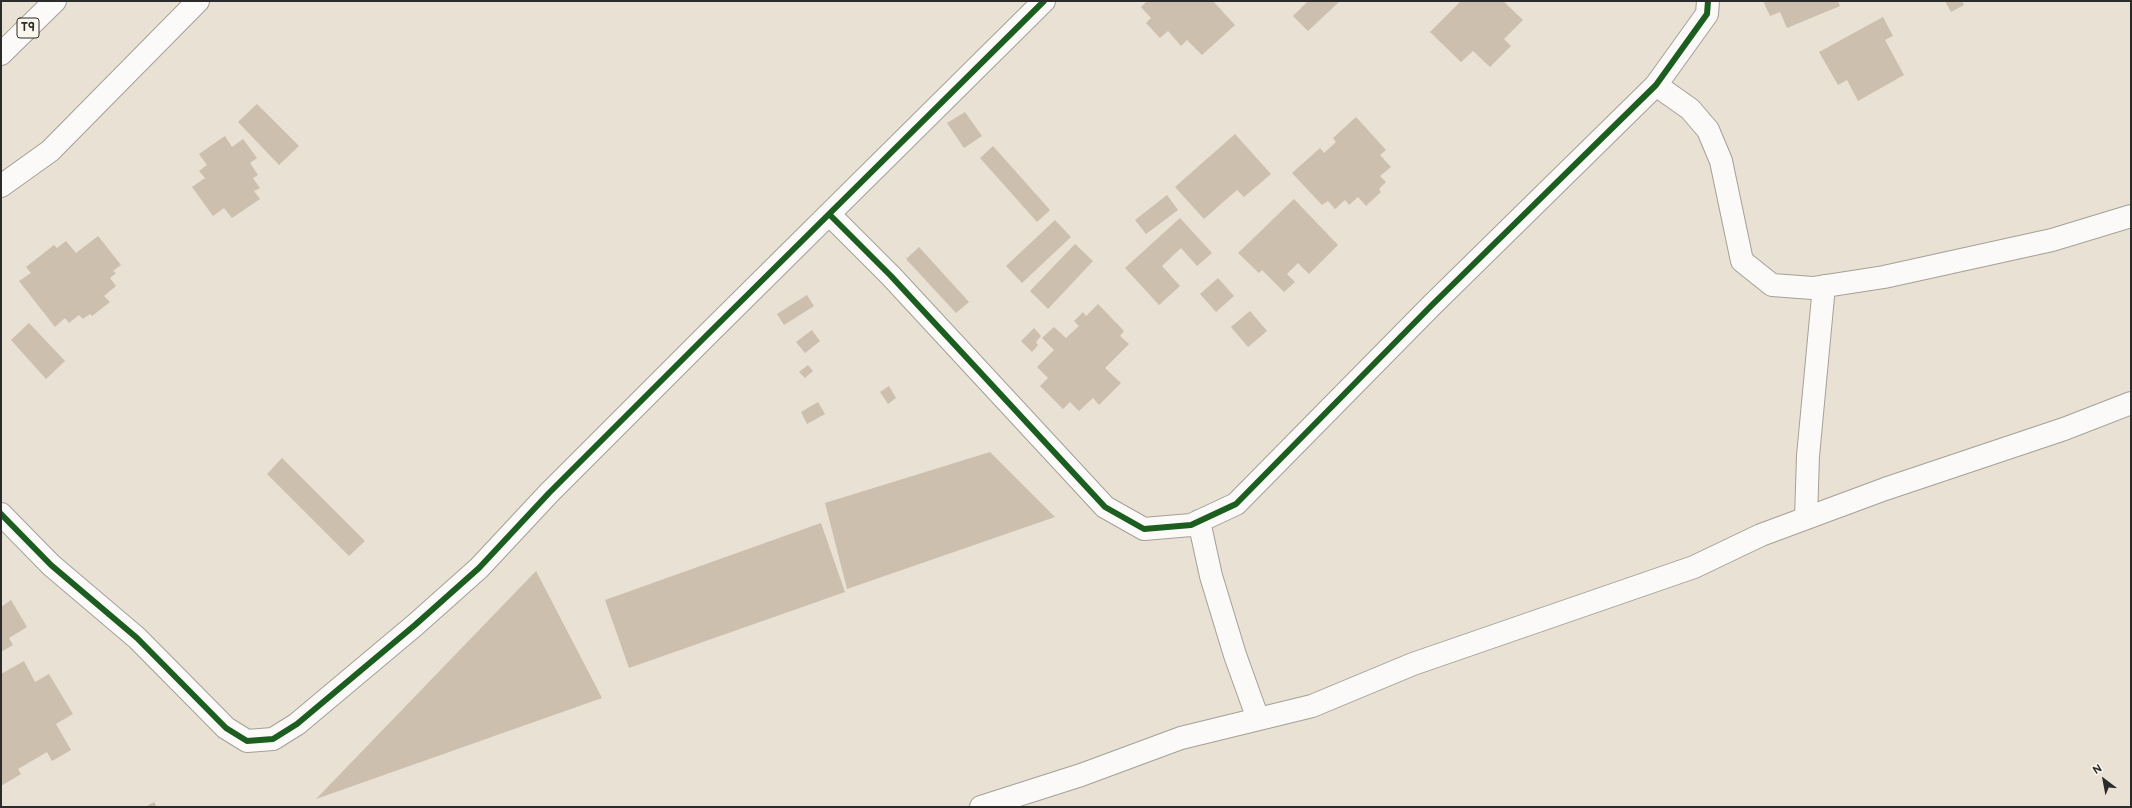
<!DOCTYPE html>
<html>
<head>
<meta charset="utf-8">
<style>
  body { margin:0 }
  #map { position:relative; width:2132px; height:808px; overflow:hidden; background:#e9e1d3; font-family:"Balsamiq Sans",sans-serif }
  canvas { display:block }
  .frame { position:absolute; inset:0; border:2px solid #2b2b2b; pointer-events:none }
  .north { position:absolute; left:2084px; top:760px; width:40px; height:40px; -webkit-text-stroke:3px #fbf7ec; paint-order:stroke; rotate:328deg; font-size:11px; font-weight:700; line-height:16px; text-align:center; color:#2b2b2b }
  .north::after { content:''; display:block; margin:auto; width:14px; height:18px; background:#2b2b2b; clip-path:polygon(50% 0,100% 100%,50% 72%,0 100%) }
</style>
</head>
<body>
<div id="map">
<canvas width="2132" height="808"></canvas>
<div class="frame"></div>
<div class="north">N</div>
</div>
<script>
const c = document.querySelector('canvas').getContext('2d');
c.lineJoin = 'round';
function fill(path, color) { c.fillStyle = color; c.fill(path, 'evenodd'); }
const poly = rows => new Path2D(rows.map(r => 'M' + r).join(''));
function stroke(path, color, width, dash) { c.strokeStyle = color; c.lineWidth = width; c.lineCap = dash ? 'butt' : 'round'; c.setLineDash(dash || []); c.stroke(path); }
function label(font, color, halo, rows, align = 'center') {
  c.font = font + ' "Balsamiq Sans",sans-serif'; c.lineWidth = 3; c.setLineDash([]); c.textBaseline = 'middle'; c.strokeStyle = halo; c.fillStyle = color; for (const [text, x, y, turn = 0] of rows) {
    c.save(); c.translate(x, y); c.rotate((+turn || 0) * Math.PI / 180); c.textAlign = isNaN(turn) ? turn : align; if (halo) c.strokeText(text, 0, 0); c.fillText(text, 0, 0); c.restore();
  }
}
fill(poly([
  [1147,1,1213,1,1235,25,1202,55,1187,40,1181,46,1168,31,1160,38,1146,23,1151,18,1141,7],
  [1308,1,1340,1,1308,31,1293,16],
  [1461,1,1503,1,1523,20,1504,39,1511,46,1490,67,1473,51,1461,62,1430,32],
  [1763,1,1838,1,1840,6,1787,28,1780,12,1770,16],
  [1945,1,1962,1,1964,5,1951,12],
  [1883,17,1893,36,1885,40,1904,75,1858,101,1847,80,1838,85,1819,52],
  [257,104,299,146,279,165,238,122],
  [965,112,982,136,964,148,947,123],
  [1356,117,1386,150,1380,155,1391,167,1380,176,1386,182,1379,189,1381,192,1366,206,1358,197,1349,205,1345,200,1335,209,1328,201,1322,205,1292,173,1320,148,1324,153,1336,142,1333,138],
  [1235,134,1271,174,1244,197,1237,190,1204,219,1175,187],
  [225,136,232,147,243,139,257,158,250,163,258,175,253,178,260,188,254,191,260,199,232,218,224,208,213,216,192,187,205,178,199,171,207,165,199,154],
  [993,146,1050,210,1037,222,980,158],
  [1167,195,1178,210,1146,234,1135,220],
  [1294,199,1338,245,1309,274,1298,263,1287,274,1295,282,1284,292,1262,270,1259,273,1238,253],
  [1180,218,1212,253,1197,266,1181,248,1162,266,1180,286,1159,305,1125,268],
  [1055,220,1071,237,1022,283,1006,266],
  [98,236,121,265,113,271,116,273,110,278,116,286,104,296,110,302,92,316,90,314,83,319,79,315,69,323,65,318,55,327,19,281,31,273,26,267,54,245,57,248,66,241,76,253],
  [1075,244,1093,261,1048,309,1030,291],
  [919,247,969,302,956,313,906,259],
  [1218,278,1234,296,1216,312,1200,294],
  [807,295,814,306,784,325,777,314],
  [1098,304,1124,331,1120,336,1129,344,1105,368,1121,383,1099,405,1093,398,1079,411,1070,402,1063,409,1040,386,1048,378,1037,367,1054,350,1042,338,1054,327,1066,338,1079,326,1074,321,1083,312,1086,316],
  [1250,311,1267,331,1248,347,1231,327],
  [29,323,65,361,46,379,11,340],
  [1034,328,1041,336,1036,342,1038,345,1032,352,1021,341],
  [812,330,820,341,805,353,796,342],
  [808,365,813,371,805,378,799,372],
  [889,386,896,398,888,404,880,392],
  [818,402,825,414,807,424,801,412],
  [990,452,1055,517,847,589,825,503],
  [282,458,365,541,349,556,267,474],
  [821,523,845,592,629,668,605,600],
  [536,571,602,698,316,799],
  [11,600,27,627,9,638,13,645,1,652,1,607],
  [24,661,35,682,49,674,73,714,56,724,71,750,52,761,47,752,18,769,21,774,1,786,1,674],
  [154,802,157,807,145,807]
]), '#ccbfae');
const minor = poly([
  [1656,85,1690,109,1708,130,1721,161,1742,261,1772,285,1813,288,1884,277,2052,240,2131,216],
  [1,186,50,151,198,1],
  [829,214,891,276,1105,507,1144,529,1191,525,1236,504,1432,305,1656,85,1707,14,1708,1],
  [1,514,51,565,137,638,226,728,247,741,273,739,297,724,415,625,479,568,549,493,706,336,1044,1],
  [1806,518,1808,456,1824,286],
  [1199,521,1211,576,1235,655,1258,719],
  [981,807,1081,775,1181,738,1312,706,1413,664,1694,567,1761,535,1885,489,2064,429,2131,403]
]);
const highway = poly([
  [1,54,55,1]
]);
stroke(minor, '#a4a098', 24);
stroke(highway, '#a4a098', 24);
stroke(minor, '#fcfaf8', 22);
stroke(highway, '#fcfaf8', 22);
stroke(poly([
  [829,214,891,276,1105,507,1144,529,1191,525,1236,504,1432,305,1656,85,1707,14,1708,1],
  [1,514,51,565,137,638,226,728,247,741,273,739,297,724,415,625,479,568,549,493,706,336,1044,1]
]), '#1b5e20', 6);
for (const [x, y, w] of [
  [28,28,22]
]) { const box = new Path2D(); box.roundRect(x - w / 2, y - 10, w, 20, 3); c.fillStyle = '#fbf7ec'; c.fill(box); stroke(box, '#2b2b2b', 1); }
label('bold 12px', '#2b2b2b', null, [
  ["T9",28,28]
]);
</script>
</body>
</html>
